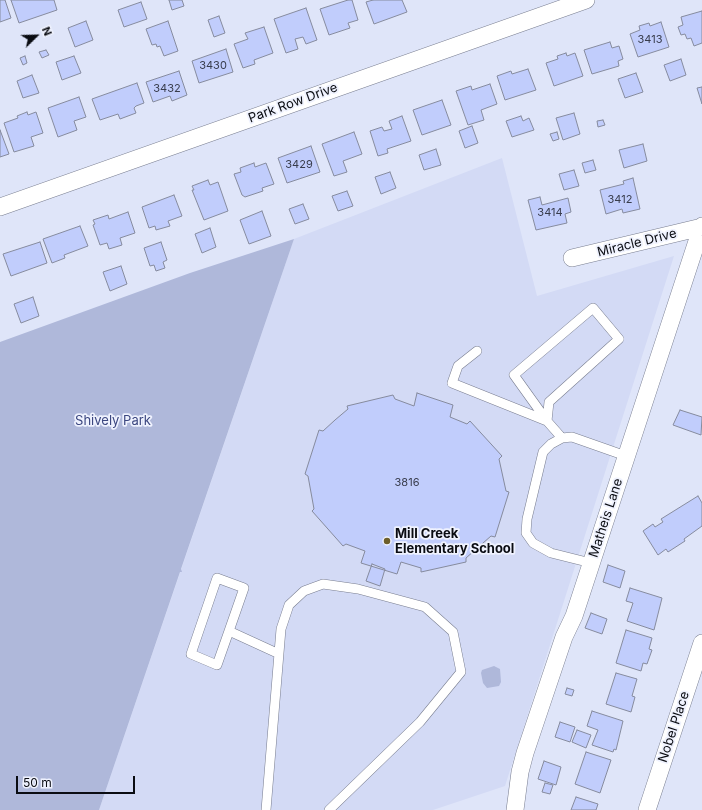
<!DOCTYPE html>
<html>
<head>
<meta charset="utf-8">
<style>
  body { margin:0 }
  #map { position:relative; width:702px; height:810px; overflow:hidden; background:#dfe5f9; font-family:Inter,sans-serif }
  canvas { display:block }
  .north { position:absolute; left:16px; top:16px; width:40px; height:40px; -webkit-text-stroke:3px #eff2fe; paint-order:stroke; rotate:67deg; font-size:11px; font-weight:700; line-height:16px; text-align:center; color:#0a0c12 }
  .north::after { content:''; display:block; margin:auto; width:14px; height:18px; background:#0a0c12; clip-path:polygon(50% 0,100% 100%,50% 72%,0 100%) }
  .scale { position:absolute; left:16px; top:776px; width:119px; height:18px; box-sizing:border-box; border:2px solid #0a0c12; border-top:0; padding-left:5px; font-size:12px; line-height:14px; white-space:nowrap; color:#0a0c12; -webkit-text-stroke:3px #eff2fe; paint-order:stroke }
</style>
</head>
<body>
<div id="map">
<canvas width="702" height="810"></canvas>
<div class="north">N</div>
<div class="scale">50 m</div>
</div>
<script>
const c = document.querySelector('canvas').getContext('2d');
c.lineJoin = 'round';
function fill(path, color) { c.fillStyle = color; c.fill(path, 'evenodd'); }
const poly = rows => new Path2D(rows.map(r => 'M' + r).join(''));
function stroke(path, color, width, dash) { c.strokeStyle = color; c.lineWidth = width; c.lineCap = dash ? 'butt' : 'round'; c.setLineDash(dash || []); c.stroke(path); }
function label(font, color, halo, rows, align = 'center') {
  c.font = font + ' Inter,sans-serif'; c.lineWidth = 3.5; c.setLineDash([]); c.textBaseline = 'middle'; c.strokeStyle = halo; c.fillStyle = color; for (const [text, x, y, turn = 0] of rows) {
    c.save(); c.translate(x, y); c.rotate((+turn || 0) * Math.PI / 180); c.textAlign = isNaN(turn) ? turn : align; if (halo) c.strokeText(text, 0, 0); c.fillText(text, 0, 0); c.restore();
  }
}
fill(poly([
  [502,158,537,296,674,256,505,786,433,810,99,810,294,239]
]), '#d3daf5');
fill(poly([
  [294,239,181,569,182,572,180,572,99,810,0,810,0,342,190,273],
  [494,666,500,669,501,682,499,686,487,688,483,683,481,673,482,670]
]), '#afb8da');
const building = poly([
  [0,0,5,0,11,18,0,22,0,0],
  [11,0,54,0,57,10,19,23,11,0],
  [169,0,182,0,184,6,172,10,169,0],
  [348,0,352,0,358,20,348,23,350,28,329,35,320,9,348,0],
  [373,0,402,0,407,12,374,24,366,2,373,0],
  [141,2,147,19,124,27,118,10,141,2],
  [306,8,317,40,306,44,303,37,295,39,298,49,286,53,274,19,306,8],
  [702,11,702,43,694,46,691,38,687,39,685,34,681,35,678,27,683,25,681,17,702,11],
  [219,16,225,33,214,37,208,20,219,16],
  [86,21,93,40,75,47,68,28,86,21],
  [168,21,178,51,164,56,160,46,157,47,156,44,152,45,146,29,168,21],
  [661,22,669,47,638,57,630,34,640,30,639,26,649,23,650,26,661,22],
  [264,27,273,53,254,60,255,64,243,68,234,44,248,39,245,33,264,27],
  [610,42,612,48,619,46,623,59,618,61,619,66,592,74,584,50,610,42],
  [226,49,233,72,199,83,192,61,226,49],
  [46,50,49,55,42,58,39,52,46,50],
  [566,53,567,56,575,53,583,76,554,86,546,63,558,59,557,56,566,53],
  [25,56,27,63,23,65,20,58,25,56],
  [74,56,81,73,62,80,56,62,74,56],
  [681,59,686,75,670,81,664,65,681,59],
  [528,69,536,90,505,100,497,76,511,71,512,74,528,69],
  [179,71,187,95,172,101,170,96,153,102,146,82,179,71],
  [636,73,643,92,625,98,618,79,636,73],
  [32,75,39,93,23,98,17,81,32,75],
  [137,83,144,103,136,106,134,108,136,113,120,119,118,114,100,120,92,99,137,83],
  [490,84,497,104,481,110,484,120,468,125,456,91,471,86,472,90,490,84],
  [702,87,702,104,697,88,702,87],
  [79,97,86,117,74,121,77,130,58,137,48,108,79,97],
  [442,100,451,125,422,135,413,110,442,100],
  [27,112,28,115,36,112,43,133,31,137,34,146,14,152,4,123,18,118,17,116,27,112],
  [574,113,580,134,563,140,556,118,574,113],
  [402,116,411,141,387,149,388,153,378,156,370,131,382,127,384,131,392,129,389,121,402,116],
  [521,116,523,121,529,118,534,130,512,137,506,121,521,116],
  [603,120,605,125,598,127,597,121,603,120],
  [472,126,478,143,465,148,459,131,472,126],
  [0,130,9,154,0,157,0,130],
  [354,132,362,154,343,161,347,172,334,176,322,144,354,132],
  [557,132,559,139,553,141,550,134,557,132],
  [643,144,647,161,624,168,619,150,643,144],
  [311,146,320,172,287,183,278,158,311,146],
  [436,149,441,165,424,170,419,155,436,149],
  [593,160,596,170,585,173,582,163,593,160],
  [254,163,255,167,266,163,274,184,262,188,263,191,245,197,242,195,234,174,241,172,240,168,254,163],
  [574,170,579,186,564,190,559,174,574,170],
  [390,172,396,188,381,194,375,177,390,172],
  [633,178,640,209,623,213,622,209,606,214,600,190,624,184,623,181,633,178],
  [208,180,210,185,218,182,228,211,204,220,192,190,194,190,192,186,208,180],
  [347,191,353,206,338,211,332,196,347,191],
  [174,195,182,216,168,221,170,226,156,230,155,226,149,228,142,207,174,195],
  [540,197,542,205,568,198,571,212,565,214,567,223,536,230,528,200,540,197],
  [303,204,309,219,295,224,289,209,303,204],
  [262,211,271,236,249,244,240,220,262,211],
  [128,212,135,233,120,238,122,245,109,249,107,243,100,245,93,225,95,224,93,220,108,215,109,219,128,212],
  [80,226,88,246,64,255,65,258,52,263,43,239,80,226],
  [210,228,216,247,202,253,195,234,210,228],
  [40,242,47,263,11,276,3,254,40,242],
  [161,242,167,260,163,262,165,268,156,271,154,265,150,266,144,248,161,242],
  [121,266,127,284,110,291,103,272,121,266],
  [33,297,39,316,21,323,14,304,33,297],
  [417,393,453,405,450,417,467,424,470,421,502,456,499,459,506,491,509,492,495,537,491,536,466,558,466,562,421,572,421,568,401,562,397,574,361,563,365,551,346,544,343,546,312,511,314,509,308,476,305,474,319,430,323,431,335,420,348,409,347,406,393,395,395,399,414,406,417,393],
  [680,410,702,417,701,435,673,425,680,410],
  [698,496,702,503,702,526,684,539,685,541,668,552,666,549,658,555,643,531,653,524,655,527,663,522,661,519,698,496],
  [372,564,385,569,380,586,366,581,372,564],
  [608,565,625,571,620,588,603,582,608,565],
  [630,588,662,598,654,630,627,621,633,603,626,601,630,588],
  [591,613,607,619,602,634,585,628,591,613],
  [626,630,652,638,649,649,652,650,647,664,643,663,641,671,616,663,626,630],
  [616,673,637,679,632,696,635,697,631,712,606,704,616,673],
  [567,688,574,690,572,696,565,694,567,688],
  [592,711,623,721,616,750,614,749,613,752,592,745,598,730,587,726,592,711],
  [560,722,575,727,570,742,555,737,560,722],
  [577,730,591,735,586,748,572,742,577,730],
  [586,752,611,760,600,793,575,784,586,752],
  [544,761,561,767,556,785,538,779,544,761],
  [545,783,553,785,550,794,542,792,545,783],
  [576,797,598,804,596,810,571,810,576,797]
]);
fill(building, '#c1cdfc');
stroke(building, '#868b9e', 1);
const service = poly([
  [593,308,619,339,549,402,547,421,514,375,593,308],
  [477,351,458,366,452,383,547,421,562,438],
  [591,563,551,553,533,543,526,533,527,519,543,452,551,444,562,438,572,437,626,456],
  [229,631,217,665,191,654,217,578,244,588,229,631,277,653],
  [266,810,281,629,289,605,304,591,323,584,358,589,425,607,453,632,461,672,420,722,329,810]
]);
const minor = poly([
  [0,207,586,0],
  [572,258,702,227],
  [515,810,520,772,525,753,564,637,574,616,702,226],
  [647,810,702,643]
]);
stroke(service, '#797e90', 10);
stroke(minor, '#797e90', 18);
stroke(service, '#fff', 9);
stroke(minor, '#fff', 17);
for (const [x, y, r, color] of [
  [387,541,4,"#6d5e2b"]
]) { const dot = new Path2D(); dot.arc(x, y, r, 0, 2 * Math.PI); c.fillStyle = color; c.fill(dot); stroke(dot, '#eff2fe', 1.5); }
label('11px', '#383c4c', null, [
  ["3413",650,40],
  ["3430",213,66],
  ["3432",167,89],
  ["3429",299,165],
  ["3412",620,200],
  ["3414",550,213],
  ["3816",407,483]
]);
label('13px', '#0a0c12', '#eff2fe', [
  ["Park Row Drive",293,103,-20],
  ["Miracle Drive",637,243,-14],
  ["Matheis Lane",606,518,-72],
  ["Nobel Place",674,727,-72]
]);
label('13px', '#3c4780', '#eff2fe', [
  ["Shively Park",113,421]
]);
label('bold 13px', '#0a0c12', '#eff2fe', [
  ["Mill Creek",395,534],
  ["Elementary School",395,549]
], 'left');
</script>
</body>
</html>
